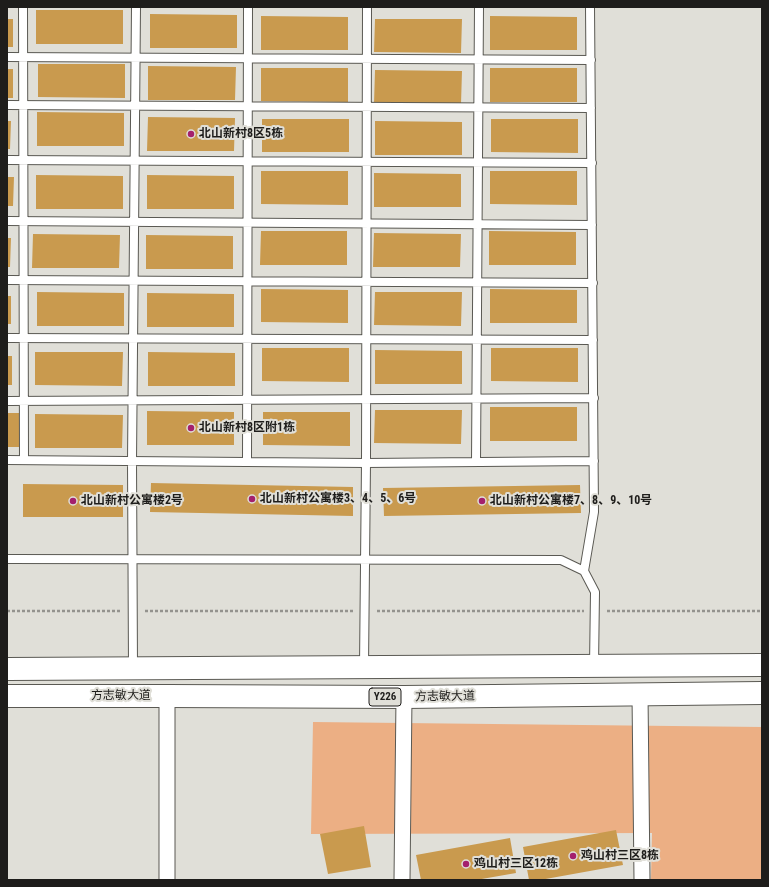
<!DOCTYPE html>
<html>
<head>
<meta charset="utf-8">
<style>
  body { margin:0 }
  #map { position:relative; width:769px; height:887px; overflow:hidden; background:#e0dfd8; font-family:"Roboto Condensed",sans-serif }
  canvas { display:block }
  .frame { position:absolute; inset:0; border:8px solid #1e1d1b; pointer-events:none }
</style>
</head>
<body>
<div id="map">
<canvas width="769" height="887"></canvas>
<div class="frame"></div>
</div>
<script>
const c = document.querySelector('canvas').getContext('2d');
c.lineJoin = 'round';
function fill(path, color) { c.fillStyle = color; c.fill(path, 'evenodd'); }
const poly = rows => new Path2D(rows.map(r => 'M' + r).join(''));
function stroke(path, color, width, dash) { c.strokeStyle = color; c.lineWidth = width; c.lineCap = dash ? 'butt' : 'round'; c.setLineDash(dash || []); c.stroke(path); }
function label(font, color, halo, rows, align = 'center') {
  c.font = font + ' "Roboto Condensed","Noto Sans SC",sans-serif'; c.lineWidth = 4; c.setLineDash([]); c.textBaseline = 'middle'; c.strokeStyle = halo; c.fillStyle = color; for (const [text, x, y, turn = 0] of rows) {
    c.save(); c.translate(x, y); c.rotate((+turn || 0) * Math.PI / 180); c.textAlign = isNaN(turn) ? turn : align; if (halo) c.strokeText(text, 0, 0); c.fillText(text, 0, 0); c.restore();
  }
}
fill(poly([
  [313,722,762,727,762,880,651,880,652,833,311,834]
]), '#ecaf84');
fill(poly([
  [36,10,123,10,123,44,36,44],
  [150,14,237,15,237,48,150,48],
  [261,16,348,17,348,50,261,50],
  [490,16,577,17,577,50,490,50],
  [7,19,13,19,13,47,7,47],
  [375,19,462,19,461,53,374,52],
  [38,64,125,64,125,98,38,97],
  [148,66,236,67,235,100,148,100],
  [261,68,348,68,348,102,261,101],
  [490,68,577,68,577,102,490,102],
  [7,69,13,69,13,98,7,98],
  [375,70,462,71,461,104,374,104],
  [37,112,124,113,124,146,37,146],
  [148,117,235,118,234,151,147,151],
  [262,119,349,119,349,152,262,152],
  [491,119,578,119,578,153,491,152],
  [7,121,11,121,10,149,7,149],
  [375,121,462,122,462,155,375,155],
  [261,171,348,171,348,205,261,204],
  [490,171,577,171,577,205,490,204],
  [374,173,461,174,461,207,374,207],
  [36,175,123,176,123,209,36,209],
  [147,175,234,176,234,209,147,209],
  [7,177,14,177,13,206,7,206],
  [261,231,347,231,347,265,260,265],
  [489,231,576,232,576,265,489,265],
  [374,233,461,234,460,267,373,267],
  [33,234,120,235,119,268,32,268],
  [146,235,233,236,233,269,146,269],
  [7,238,11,238,10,267,7,267],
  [261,289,348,290,348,323,261,322],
  [490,289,577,290,577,323,490,323],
  [37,292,124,293,124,326,37,326],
  [375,292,462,292,461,326,374,325],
  [147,293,234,294,234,327,147,327],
  [7,296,11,296,11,324,7,324],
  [262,348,349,348,349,382,262,381],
  [491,348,578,348,578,382,491,381],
  [375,350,462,351,462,384,375,384],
  [35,352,123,352,122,386,35,385],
  [148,352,235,353,235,386,148,386],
  [7,356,12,356,12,385,7,385],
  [490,407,577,407,577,441,490,441],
  [375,410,462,410,461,444,374,443],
  [147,411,234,412,234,445,147,445],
  [263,412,350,412,350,446,263,445],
  [7,413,19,413,19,447,7,447],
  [35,414,123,415,122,448,35,448],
  [151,483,353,487,353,516,150,512],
  [23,484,123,485,123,517,23,517],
  [580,485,581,513,384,516,383,488],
  [364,826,371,867,328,874,320,834],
  [616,830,623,865,540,880,529,880,523,847],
  [510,838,516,873,476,880,421,880,416,855]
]), '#c99a4e');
const lane = poly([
  [23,7,24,460],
  [7,57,591,60],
  [7,105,591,108],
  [7,160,592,163],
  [7,221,592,225],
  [7,280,593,283],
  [7,338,593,340],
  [7,401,594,398],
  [7,460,366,463,594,461],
  [247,462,248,7],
  [476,462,479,7],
  [7,559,561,560,584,571,595,592,594,666],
  [584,571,594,512,590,7],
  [364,666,366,463,367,7],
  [133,668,132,461,136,7]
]);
const street = poly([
  [640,694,642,880],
  [167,696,167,880],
  [402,880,404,697]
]);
const primary = poly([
  [7,669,762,665],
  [7,696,167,696,404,697,762,693]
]);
stroke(lane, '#5a5953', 10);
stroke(street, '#5a5953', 17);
stroke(primary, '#5a5953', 24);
stroke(poly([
  [7,611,122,611],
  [145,611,354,611],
  [377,611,584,611],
  [607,611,762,611]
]), '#94938e', 2.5, [3, 2]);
stroke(lane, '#fff', 8);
stroke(street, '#fff', 15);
stroke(primary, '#fff', 22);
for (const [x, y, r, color] of [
  [191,134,4,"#a4206d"],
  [191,428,4,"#a4206d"],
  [252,499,4,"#a4206d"],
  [73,501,4,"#a4206d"],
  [482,501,4,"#a4206d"],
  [573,856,4,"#a4206d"],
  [466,864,4,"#a4206d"]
]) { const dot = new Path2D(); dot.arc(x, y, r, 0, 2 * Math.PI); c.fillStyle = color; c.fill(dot); stroke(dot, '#e0dfd8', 1.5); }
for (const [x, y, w] of [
  [385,697,32]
]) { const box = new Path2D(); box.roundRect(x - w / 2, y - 9, w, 18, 3); c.fillStyle = '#e0dfd8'; c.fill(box); stroke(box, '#1e1d1b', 1); }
label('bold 11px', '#1e1d1b', null, [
  ["Y226",385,697]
]);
label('bold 12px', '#1e1d1b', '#e0dfd8', [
  ["北山新村8区5栋",199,134],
  ["北山新村8区附1栋",199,428],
  ["北山新村公寓楼3、4、5、6号",260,499],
  ["北山新村公寓楼2号",81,501],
  ["北山新村公寓楼7、8、9、10号",490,501],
  ["鸡山村三区8栋",581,856],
  ["鸡山村三区12栋",474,864]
], 'left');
label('12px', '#1e1d1b', '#e0dfd8', [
  ["方志敏大道",121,696],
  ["方志敏大道",445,697,-1]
]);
</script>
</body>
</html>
